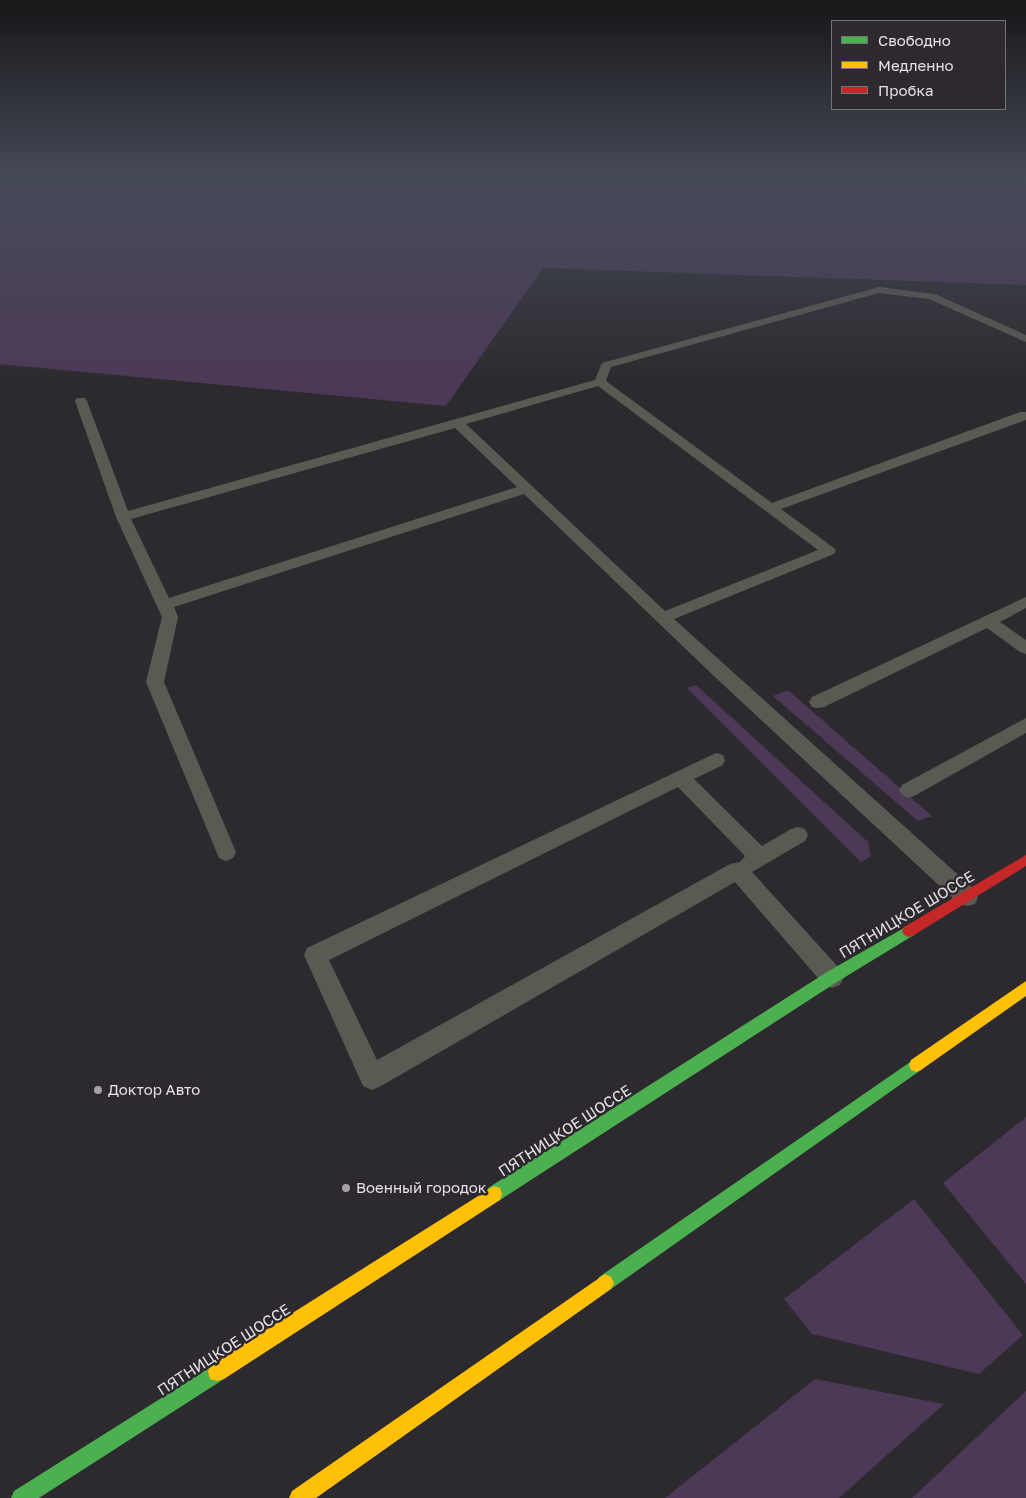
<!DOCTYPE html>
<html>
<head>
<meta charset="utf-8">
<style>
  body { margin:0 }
  #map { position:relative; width:1026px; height:1498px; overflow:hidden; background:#2c2a2e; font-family:"Golos Text",sans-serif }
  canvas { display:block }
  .legend { position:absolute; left:831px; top:20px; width:175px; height:90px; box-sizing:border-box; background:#2d292f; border:1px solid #767378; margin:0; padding:6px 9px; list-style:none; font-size:15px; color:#e4e2e6 }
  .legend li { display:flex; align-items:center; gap:10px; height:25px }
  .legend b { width:25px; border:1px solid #767378 }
</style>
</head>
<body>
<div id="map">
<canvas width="1026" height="1498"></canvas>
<ul class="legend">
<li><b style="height:6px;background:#4caf50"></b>Свободно</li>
<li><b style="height:6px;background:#ffc107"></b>Медленно</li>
<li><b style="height:6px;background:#c62828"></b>Пробка</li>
</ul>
</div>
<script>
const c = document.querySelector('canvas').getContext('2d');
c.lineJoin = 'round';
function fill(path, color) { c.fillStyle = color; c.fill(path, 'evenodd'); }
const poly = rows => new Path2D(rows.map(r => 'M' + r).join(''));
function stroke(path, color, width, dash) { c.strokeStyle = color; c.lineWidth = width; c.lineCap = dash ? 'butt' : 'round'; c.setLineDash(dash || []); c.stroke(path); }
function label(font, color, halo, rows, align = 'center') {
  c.font = font + ' "Golos Text",sans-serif'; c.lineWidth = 5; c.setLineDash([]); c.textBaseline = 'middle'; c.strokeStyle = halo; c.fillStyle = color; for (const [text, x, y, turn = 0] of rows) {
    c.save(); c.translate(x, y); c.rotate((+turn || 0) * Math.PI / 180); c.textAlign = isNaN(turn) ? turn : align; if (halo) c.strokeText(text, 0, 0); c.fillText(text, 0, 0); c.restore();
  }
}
fill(poly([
  [0,180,1026,180,1026,285,543,268,446,406,0,364],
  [696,685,868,842,871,856,861,862,687,688],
  [788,690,932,816,918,821,773,696],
  [1026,1117,1026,1284,943,1183],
  [914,1199,1023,1335,979,1374,812,1334,784,1299],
  [815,1379,944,1404,839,1498,665,1498],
  [1026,1391,1026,1498,912,1498]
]), '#4c3957');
fill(poly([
  [879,287,935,294,1026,335,1026,342,929,299,879,293,611,367,606,381,772,503,1020,412,1026,412,1026,420,781,509,834,548,836,551,834,554,674,619,975,890,978,897,975,904,967,906,959,904,716,678,524,494,174,607,178,617,164,682,236,852,233,858,226,861,219,858,146,682,162,617,116,517,75,401,77,398,85,398,87,401,128,511,595,380,602,363,879,287],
  [598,386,818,550,665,611,466,424,598,386],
  [455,428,517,487,169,598,131,519,455,428],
  [1026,597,1026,608,1000,622,1026,640,1026,654,1020,652,987,628,824,707,818,708,812,707,809,702,812,697,1026,597],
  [1026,718,1026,733,916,795,909,798,902,795,899,790,902,785,1026,718],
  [716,753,723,755,725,760,723,765,694,779,762,846,791,829,798,827,805,829,808,835,805,841,752,872,840,969,844,977,840,985,832,988,824,985,735,882,381,1086,372,1090,363,1086,304,955,307,948,716,753],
  [678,787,745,856,740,862,730,864,377,1060,329,960,678,787]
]), '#5b5a52');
fill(poly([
  [909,925,914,927,916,931,914,935,837,982,500,1200,494,1202,488,1200,486,1194,488,1188,827,972,909,925],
  [916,1058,921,1060,923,1065,921,1070,611,1289,605,1292,599,1289,596,1283,599,1277,916,1058],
  [217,1363,224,1365,226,1372,224,1379,39,1498,11,1498,14,1491,217,1363]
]), '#4caf50');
fill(poly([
  [1026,981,1026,996,921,1070,916,1072,911,1070,909,1065,911,1060,1026,981],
  [494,1186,500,1188,502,1194,500,1200,224,1379,217,1381,210,1379,208,1372,210,1365,494,1186],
  [605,1274,611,1277,614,1283,611,1289,316,1498,289,1498,292,1491,605,1274]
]), '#ffc107');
fill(poly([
  [1026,855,1026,866,914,935,909,937,904,935,902,931,904,927,1026,855]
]), '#c62828');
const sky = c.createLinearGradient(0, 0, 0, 389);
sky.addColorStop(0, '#181719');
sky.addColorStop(0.46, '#454a57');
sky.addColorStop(1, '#454a5700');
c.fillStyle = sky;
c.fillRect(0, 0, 1026, 389);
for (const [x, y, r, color] of [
  [98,1090,5,"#a4a2a6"],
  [346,1188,5,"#a4a2a6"]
]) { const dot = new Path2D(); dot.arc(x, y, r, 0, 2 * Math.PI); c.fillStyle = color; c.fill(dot); stroke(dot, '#2d292f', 2); }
label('15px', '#e4e2e6', '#2d292f', [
  ["ПЯТНИЦКОЕ ШОССЕ",907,915,-31],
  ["ПЯТНИЦКОЕ ШОССЕ",565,1131,-33],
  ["ПЯТНИЦКОЕ ШОССЕ",224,1350,-33]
]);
label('15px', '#e4e2e6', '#2d292f', [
  ["Доктор Авто",108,1090],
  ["Военный городок",356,1188]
], 'left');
</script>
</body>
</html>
